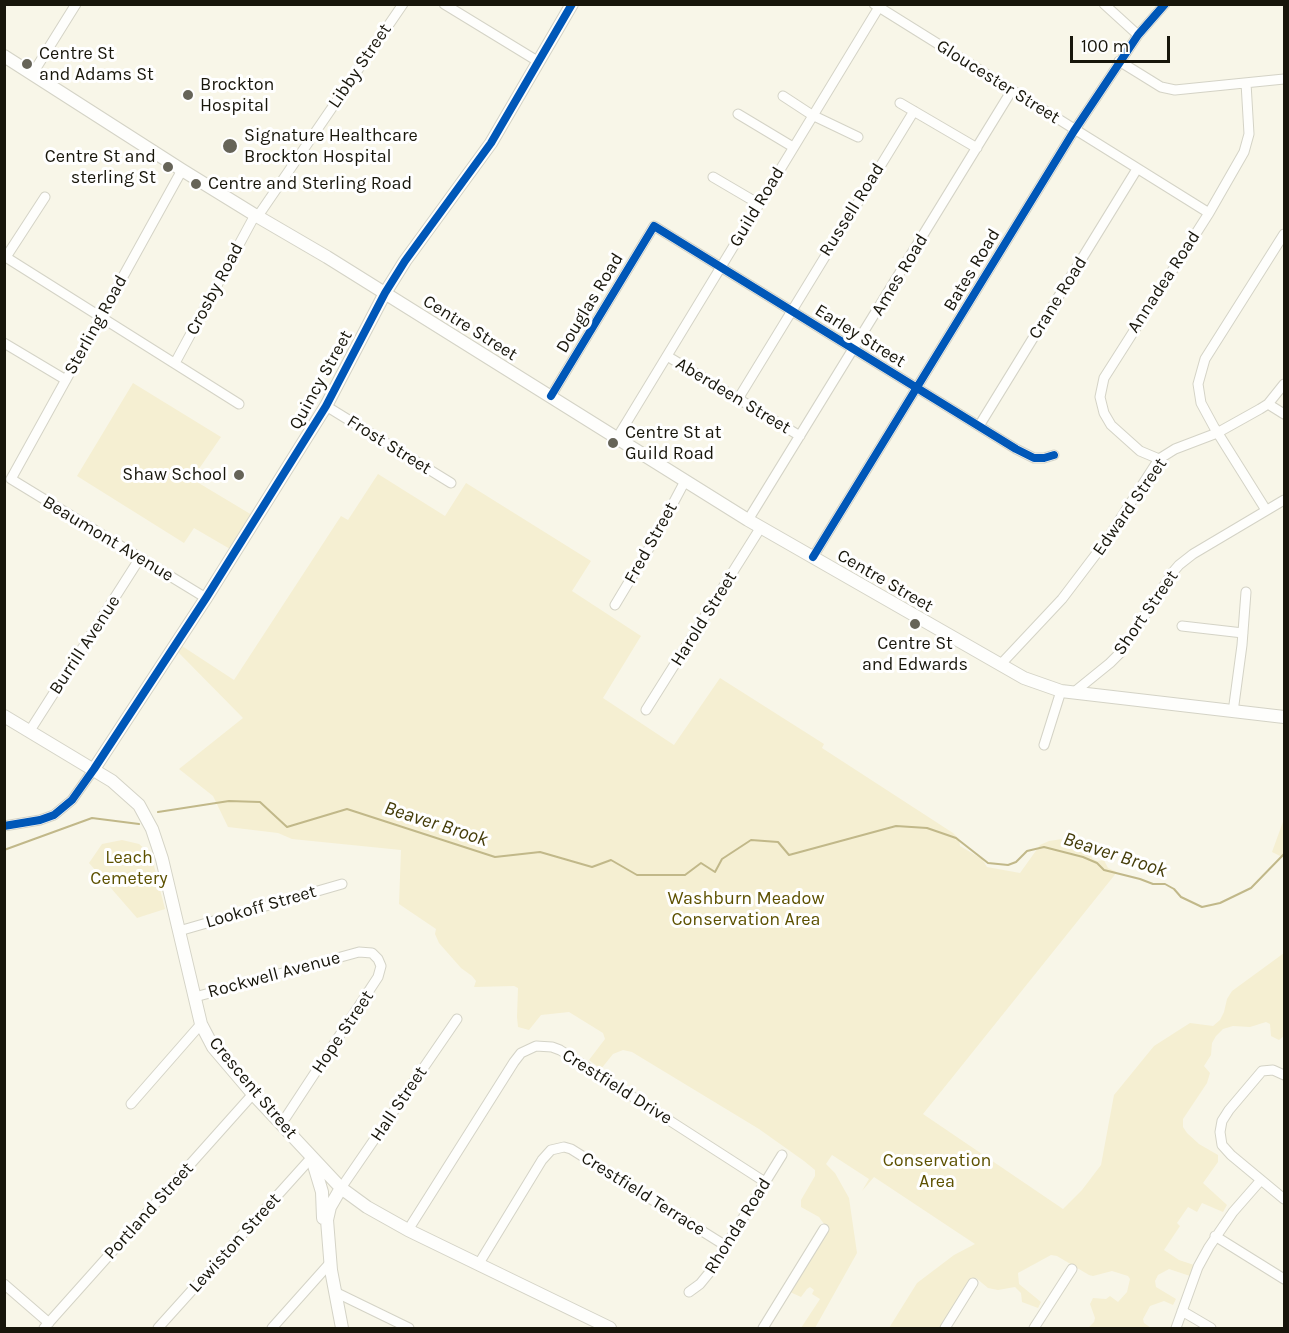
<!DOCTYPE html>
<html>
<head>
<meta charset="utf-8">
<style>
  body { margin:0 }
  #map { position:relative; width:1289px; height:1333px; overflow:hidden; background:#f8f6e8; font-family:Karla,sans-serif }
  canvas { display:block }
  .frame { position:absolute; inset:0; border:6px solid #18160b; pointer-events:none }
  .scale { position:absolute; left:1070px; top:36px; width:100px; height:27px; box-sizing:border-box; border:3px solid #18160b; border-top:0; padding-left:8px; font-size:18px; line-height:21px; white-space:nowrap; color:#18160b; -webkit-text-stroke:4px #fff; paint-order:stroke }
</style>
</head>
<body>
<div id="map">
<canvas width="1289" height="1333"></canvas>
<div class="frame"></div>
<div class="scale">100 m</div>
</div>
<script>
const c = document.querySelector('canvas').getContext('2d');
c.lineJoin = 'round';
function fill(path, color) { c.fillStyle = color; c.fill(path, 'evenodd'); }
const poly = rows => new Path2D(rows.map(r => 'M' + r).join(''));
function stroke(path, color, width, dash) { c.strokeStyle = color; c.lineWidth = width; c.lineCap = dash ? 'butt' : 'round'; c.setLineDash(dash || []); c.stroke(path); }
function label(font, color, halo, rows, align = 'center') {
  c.font = font + ' Karla,sans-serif'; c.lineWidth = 6; c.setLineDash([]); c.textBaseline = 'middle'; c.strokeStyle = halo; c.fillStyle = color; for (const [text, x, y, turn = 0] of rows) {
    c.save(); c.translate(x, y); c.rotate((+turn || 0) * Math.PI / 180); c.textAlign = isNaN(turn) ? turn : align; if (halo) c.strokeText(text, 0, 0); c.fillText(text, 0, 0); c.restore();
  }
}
fill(poly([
  [133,383,221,437,192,479,252,515,230,549,194,528,184,543,77,476],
  [378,474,445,516,466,483,591,561,572,591,641,636,603,698,674,745,720,678,824,744,822,748,953,833,959,839,960,846,982,859,987,867,1020,873,1040,845,1049,841,1062,839,1086,843,1092,858,1097,861,1104,860,1108,868,1117,872,923,1114,1063,1209,1082,1190,1101,1165,1114,1095,1154,1046,1190,1023,1213,1026,1220,1020,1224,1012,1227,999,1232,991,1284,953,1284,1036,1279,1040,1271,1036,1270,1024,1266,1022,1250,1027,1233,1026,1223,1029,1216,1036,1212,1043,1211,1055,1204,1066,1210,1073,1207,1083,1183,1119,1183,1127,1187,1133,1199,1144,1218,1155,1218,1162,1203,1183,1227,1205,1223,1212,1202,1203,1197,1212,1188,1207,1177,1223,1180,1226,1164,1250,1179,1260,1194,1265,1190,1276,1169,1269,1158,1275,1155,1281,1156,1287,1176,1299,1173,1305,1164,1301,1150,1306,1143,1319,1144,1323,1151,1328,1082,1328,1089,1327,1094,1322,1095,1318,1090,1304,1093,1298,1106,1299,1110,1296,1118,1302,1127,1292,1130,1279,1128,1276,1112,1271,1093,1276,1089,1275,1057,1256,1051,1255,1018,1273,1019,1284,1041,1302,1038,1308,1022,1302,1021,1293,1015,1287,998,1290,988,1288,976,1278,971,1279,939,1328,889,1328,917,1283,954,1255,975,1244,874,1177,862,1191,869,1179,832,1155,826,1164,835,1173,849,1198,857,1253,815,1328,801,1328,820,1299,812,1294,814,1290,810,1287,807,1289,801,1297,790,1292,827,1228,819,1217,801,1207,801,1200,815,1176,815,1170,804,1161,759,1129,632,1052,623,1050,613,1054,601,1069,589,1060,605,1039,603,1033,569,1012,541,1015,529,1030,518,1027,517,1017,518,988,514,986,474,987,476,981,472,976,461,968,439,943,435,934,436,929,399,904,401,850,292,839,278,833,228,827,213,796,179,769,243,718,178,652,182,646,234,680,341,516,348,520],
  [1284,819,1284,858,1272,852],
  [122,840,139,844,151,854,165,909,137,918,89,863,102,844]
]), '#f5efd2');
stroke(poly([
  [158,812,229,801,260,802,287,827,347,809,495,857,540,852,592,867,611,860,637,875,685,875,701,863,715,872,722,859,751,840,778,842,789,855,896,826,927,828,956,838,988,863,1008,865,1016,862,1027,851,1044,847,1083,857,1097,863,1104,870,1140,879,1153,884,1165,884,1174,889,1181,897,1202,907,1220,903,1251,888,1284,854],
  [4,850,92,818,139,824]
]), '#c1b889', 2);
const minor = poly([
  [444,4,539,62],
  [874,4,1209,213],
  [1104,4,1138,35],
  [1119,61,1161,87,1175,90,1284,79],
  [33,73,76,4],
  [783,96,812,115,858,137],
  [900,103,977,148],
  [738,114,793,147],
  [182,170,11,479,206,598],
  [713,177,759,204],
  [4,256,239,404],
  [6,257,45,197],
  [4,343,66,380],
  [667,356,800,436],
  [175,363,255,215,260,213,403,4],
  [551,396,654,226,1016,449,1034,458,1044,458,1054,455],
  [738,399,914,111],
  [1268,404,1284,414],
  [326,406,451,483],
  [979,426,1137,169],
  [617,438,879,7],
  [1159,459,1140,451,1111,425,1104,413,1100,397,1104,378,1209,213,1244,152,1249,134,1246,83],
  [1266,510,1214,427,1201,403,1198,384,1205,359,1284,234],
  [748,520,1012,90],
  [813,557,1074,131,1138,35,1165,4],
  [615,605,651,545,685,481],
  [1182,626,1243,633],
  [1001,664,1062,599,1106,541,1159,459,1175,449,1217,433,1260,409,1268,404,1284,384],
  [1073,693,1110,663,1121,652,1173,572,1179,565,1193,554,1284,500],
  [646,710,761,527],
  [1233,712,1242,645,1246,592],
  [29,732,140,558],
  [1044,745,1061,691],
  [4,826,40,820,54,815,72,800,94,769],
  [179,931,342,884],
  [195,997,359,952,372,953,378,959,381,966,378,977,286,1117,279,1121],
  [1284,1075,1273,1070,1262,1071,1229,1110,1222,1121,1220,1132,1222,1145,1231,1155,1284,1199],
  [131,1104,201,1024],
  [341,1188,457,1019],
  [408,1230,514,1062,521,1053,536,1046,552,1047,560,1050,765,1182],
  [1215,1236,1284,1279],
  [478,1265,542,1160,551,1150,564,1147,571,1149,726,1246],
  [4,1284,49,1323],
  [335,1292,409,1328],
  [689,1292,700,1284,709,1273,782,1155],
  [1182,1311,1211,1328],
  [44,1328,253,1094],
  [158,1328,312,1157],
  [272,1328,330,1263],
  [763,1328,824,1229],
  [945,1328,973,1283],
  [1034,1328,1072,1269],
  [1176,1328,1198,1267,1209,1247,1233,1212,1261,1180]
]);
const major = poly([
  [4,56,182,170,255,215,327,257,748,520,1024,678,1061,691,1284,717],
  [4,716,112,781,139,805,152,829,162,859,201,1024,213,1047,253,1094,341,1188,367,1207,408,1230,610,1328],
  [94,769,206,598,326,406,385,293,405,261,491,143,572,4],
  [313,1162,322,1192,323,1218],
  [341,1188,330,1207,327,1220,331,1270,342,1328]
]);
stroke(minor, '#d4d3c6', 11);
stroke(major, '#d4d3c6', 14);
stroke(minor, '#fefefc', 9);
stroke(major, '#fefefc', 12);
stroke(poly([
  [551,396,654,226,1016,449,1034,458,1044,458,1054,455],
  [813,557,1074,131,1138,35,1165,4],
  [4,826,40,820,54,815,72,800,94,769,206,598,326,406,385,293,405,261,491,143,572,4]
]), '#0057b8', 8);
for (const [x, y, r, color] of [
  [27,64,6,"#666458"],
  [188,95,6,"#666458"],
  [230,146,8,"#666458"],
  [168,167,6,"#666458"],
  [196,184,6,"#666458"],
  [613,443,6,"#666458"],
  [239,475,6,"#666458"],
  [915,624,6,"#666458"]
]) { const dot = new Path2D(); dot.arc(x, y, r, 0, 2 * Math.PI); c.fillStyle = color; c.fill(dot); stroke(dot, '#fff', 2); }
label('18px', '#18160b', '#fff', [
  ["Centre St",39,54],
  ["and Adams St",39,75],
  ["Brockton",200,85],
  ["Hospital",200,106],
  ["Signature Healthcare",244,136],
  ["Brockton Hospital",244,157],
  ["Centre St and",156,157,"right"],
  ["sterling St",156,178,"right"],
  ["Centre and Sterling Road",208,184],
  ["Centre St at",625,433],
  ["Guild Road",625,454],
  ["Shaw School",227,475,"right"],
  ["Centre St",915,644,"center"],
  ["and Edwards",915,665,"center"]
], 'left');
label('18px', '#18160b', '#fff', [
  ["Libby Street",360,66,-56],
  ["Gloucester Street",998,82,32],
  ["Guild Road",757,207,-59],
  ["Russell Road",852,210,-58],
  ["Bates Road",972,270,-59],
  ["Ames Road",900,275,-59],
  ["Annadea Road",1164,282,-57],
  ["Crosby Road",215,289,-62],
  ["Crane Road",1058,298,-58],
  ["Douglas Road",590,303,-59],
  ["Sterling Road",96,325,-61],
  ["Centre Street",470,328,32],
  ["Earley Street",860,336,32],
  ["Quincy Street",321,380,-61],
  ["Aberdeen Street",733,396,31],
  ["Frost Street",389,445,32],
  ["Edward Street",1130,507,-55],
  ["Beaumont Avenue",108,539,31],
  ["Fred Street",651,543,-61],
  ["Centre Street",885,581,30],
  ["Short Street",1146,613,-55],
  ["Harold Street",704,619,-58],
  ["Burrill Avenue",85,645,-57],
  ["Lookoff Street",261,907,-16],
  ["Rockwell Avenue",274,975,-15],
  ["Hope Street",343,1032,-56],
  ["Crestfield Drive",617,1087,32],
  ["Crescent Street",253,1088,50],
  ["Hall Street",399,1104,-56],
  ["Crestfield Terrace",643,1194,32],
  ["Portland Street",149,1211,-48],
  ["Rhonda Road",738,1226,-58],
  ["Lewiston Street",235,1243,-48]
]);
label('18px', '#5d5100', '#fff', [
  ["Leach",129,858],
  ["Cemetery",129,879],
  ["Washburn Meadow",746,899],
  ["Conservation Area",746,920],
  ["Conservation",937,1161],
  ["Area",937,1182]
]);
label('italic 20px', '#463e0b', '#fff', [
  ["Beaver Brook",436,824,18],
  ["Beaver Brook",1115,855,18]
]);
</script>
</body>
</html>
